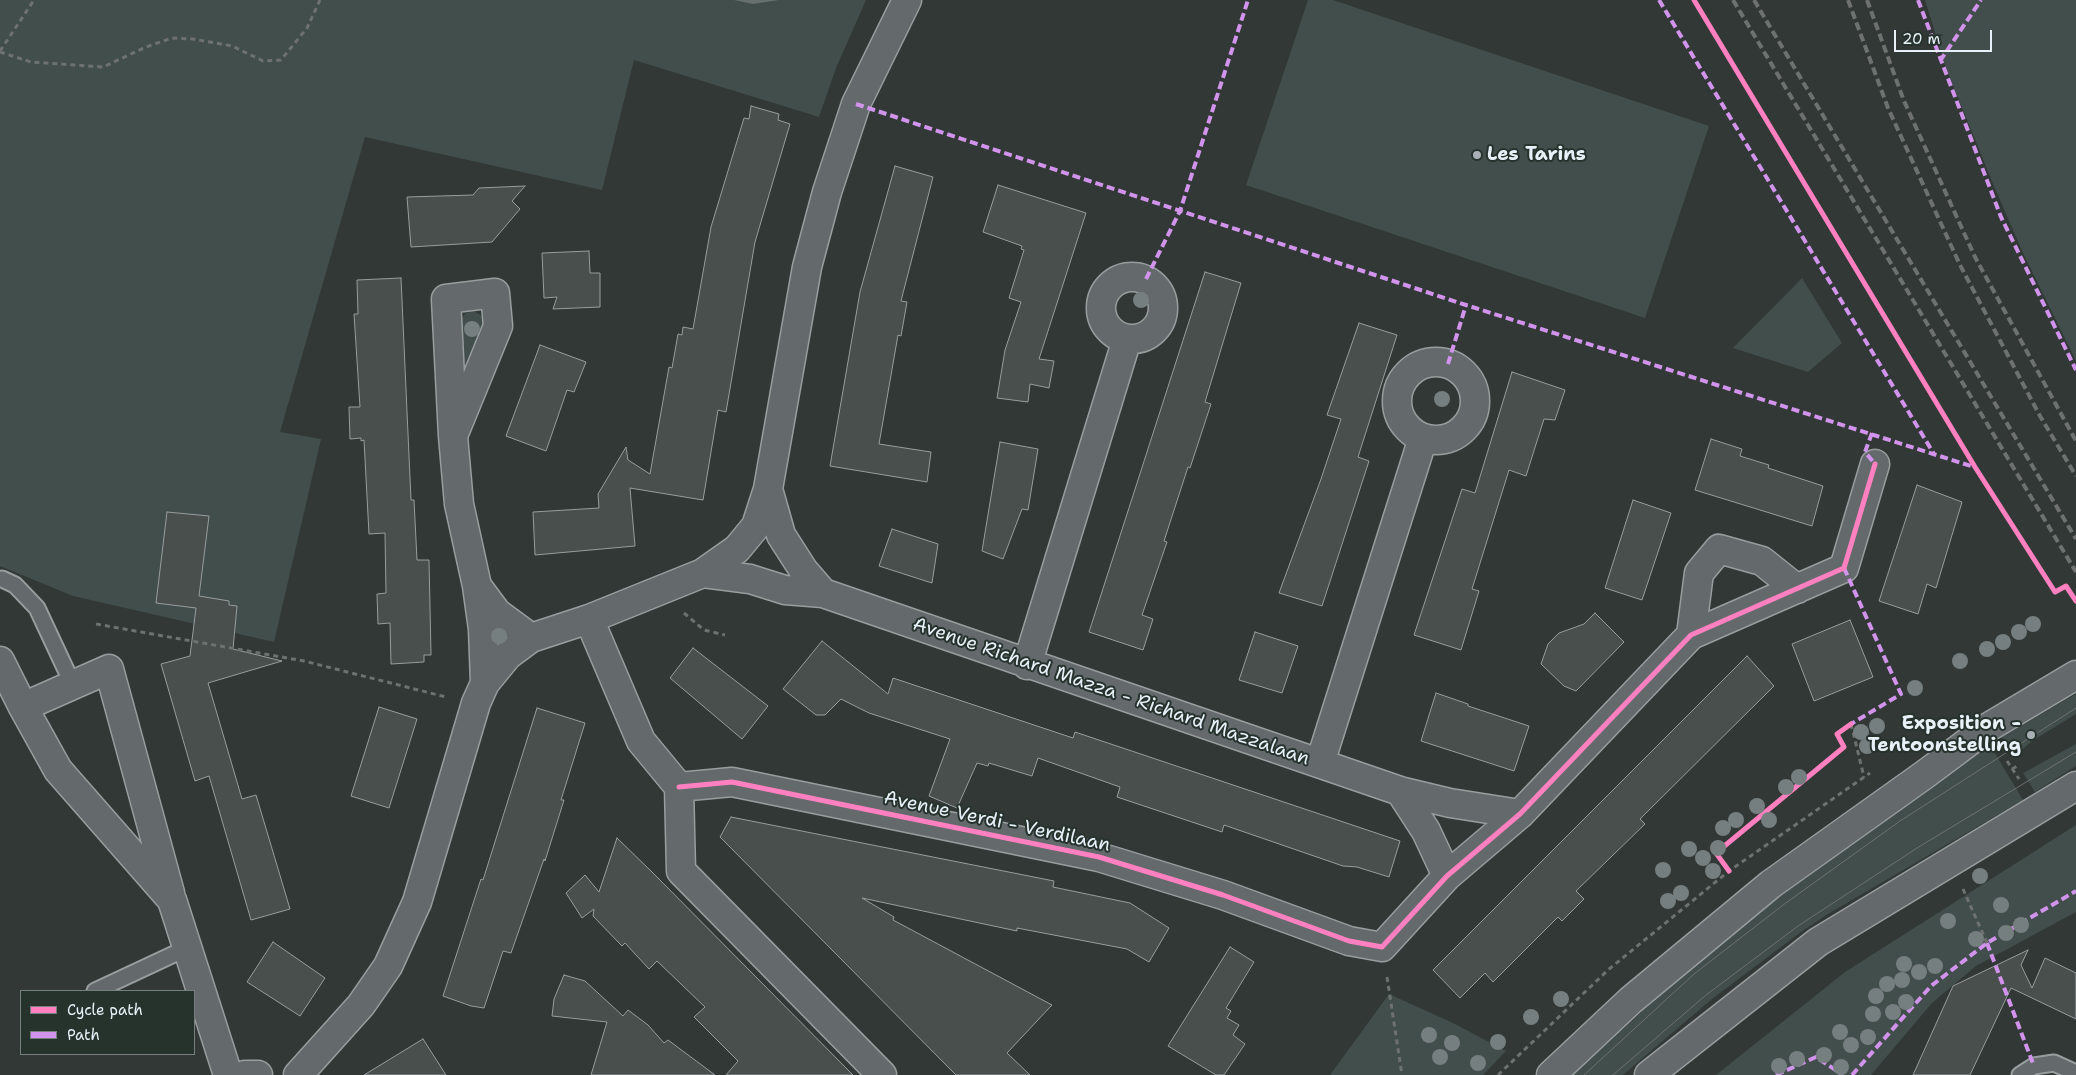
<!DOCTYPE html>
<html>
<head>
<meta charset="utf-8">
<style>
  body { margin:0 }
  #map { position:relative; width:2076px; height:1075px; overflow:hidden; background:#313835; font-family:"Shantell Sans",sans-serif }
  canvas { display:block }
  .legend { position:absolute; left:20px; top:990px; width:175px; height:65px; box-sizing:border-box; background:#26332d; border:1px solid #747f7e; margin:0; padding:6px 9px; list-style:none; font-size:15px; color:#e8f1f8 }
  .legend li { display:flex; align-items:center; gap:10px; height:25px }
  .legend b { width:25px; border:1px solid #747f7e }
  .scale { position:absolute; left:1894px; top:30px; width:98px; height:22px; box-sizing:border-box; border:2px solid #e8f1f8; border-top:0; padding-left:6px; font-size:15px; line-height:18px; white-space:nowrap; color:#e8f1f8; -webkit-text-stroke:4px #26332d; paint-order:stroke }
</style>
</head>
<body>
<div id="map">
<canvas width="2076" height="1075"></canvas>
<ul class="legend">
<li><b style="height:6px;background:#ff80c0"></b>Cycle path</li>
<li><b style="height:6px;background:#d193ec"></b>Path</li>
</ul>
<div class="scale">20 m</div>
</div>
<script>
const c = document.querySelector('canvas').getContext('2d');
c.lineJoin = 'round';
function fill(path, color) { c.fillStyle = color; c.fill(path, 'evenodd'); }
const poly = rows => new Path2D(rows.map(r => 'M' + r).join(''));
function stroke(path, color, width, dash) { c.strokeStyle = color; c.lineWidth = width; c.lineCap = dash ? 'butt' : 'round'; c.setLineDash(dash || []); c.stroke(path); }
function label(font, color, halo, rows, align = 'center') {
  c.font = font + ' "Shantell Sans",sans-serif'; c.lineWidth = 4; c.setLineDash([]); c.textBaseline = 'middle'; c.strokeStyle = halo; c.fillStyle = color; for (const [text, x, y, turn = 0] of rows) {
    c.save(); c.translate(x, y); c.rotate((+turn || 0) * Math.PI / 180); c.textAlign = isNaN(turn) ? turn : align; if (halo) c.strokeText(text, 0, 0); c.fillText(text, 0, 0); c.restore();
  }
}
fill(poly([
  [0,0,866,0,836,68,819,117,634,60,602,190,365,137,280,432,321,439,274,642,73,596,0,566],
  [1308,0,1333,0,1709,126,1645,318,1246,185],
  [1925,0,2076,0,2076,361,2023,253,1993,184,1946,68],
  [1802,278,1842,343,1808,372,1733,348],
  [474,311,482,316,485,325,465,371,463,369,459,320,466,313],
  [2076,694,2076,714,2032,741,2014,757,2002,737],
  [2076,744,2076,766,2035,792,2023,773],
  [1990,745,2023,800,1828,914,1801,932,1712,999,1623,1075,1573,1075,1660,995,1770,903,1809,873],
  [2076,825,2076,912,1976,966,1932,1003,1871,1075,1716,1075,1845,972],
  [1389,994,1453,1023,1506,1051,1483,1075,1330,1075]
]), '#424e4b');
fill(poly([
  [734,0,779,0,753,4]
]), '#66716f');
const building = poly([
  [751,106,779,114,778,120,790,124,755,242,726,412,718,410,703,500,630,488,635,546,535,555,533,512,599,508,598,494,626,447,628,460,650,474,669,367,672,368,678,334,682,335,683,327,693,329,711,227,744,118,749,119,751,106],
  [895,166,933,177,901,301,907,302,901,336,898,335,879,444,931,452,927,482,830,466,860,292,895,166],
  [998,185,1086,213,1039,359,1054,361,1049,388,1030,384,1028,402,997,398,1005,350,1021,302,1009,298,1024,250,1021,249,1022,246,983,232,998,185],
  [525,186,512,201,520,209,492,242,411,247,407,197,473,195,479,188,525,186],
  [589,251,590,273,600,273,600,307,553,309,557,297,544,298,542,253,589,251],
  [1205,272,1241,283,1205,402,1211,404,1190,468,1188,467,1164,541,1167,542,1142,615,1153,619,1143,650,1089,632,1205,272],
  [401,278,411,500,414,500,417,560,429,560,431,655,424,655,424,662,391,664,390,623,378,624,377,594,386,593,385,533,369,534,364,440,361,441,361,438,350,439,349,407,360,407,354,314,358,314,357,280,401,278],
  [1359,323,1397,335,1358,457,1369,461,1322,606,1279,593,1321,479,1341,419,1327,415,1359,323],
  [540,345,586,362,574,392,567,390,546,451,506,436,540,345],
  [1512,372,1565,390,1555,420,1544,419,1526,476,1509,470,1472,589,1479,591,1461,650,1414,635,1462,489,1475,493,1512,372],
  [1711,439,1742,449,1740,456,1769,465,1768,468,1823,486,1812,526,1695,490,1711,439],
  [1000,442,1038,449,1028,510,1022,509,1003,559,982,551,1000,442],
  [1917,485,1962,502,1936,588,1927,584,1918,614,1879,601,1917,485],
  [1633,500,1671,513,1642,600,1605,588,1633,500],
  [167,512,209,516,199,596,229,601,229,605,237,606,233,649,282,661,208,683,242,799,256,795,290,909,251,920,209,776,195,781,161,664,190,656,196,608,156,603,167,512],
  [892,529,938,544,932,583,879,566,892,529],
  [1595,613,1624,642,1576,691,1564,686,1541,664,1548,644,1559,633,1584,624,1595,613],
  [1850,620,1873,677,1814,701,1792,644,1850,620],
  [1255,632,1298,646,1282,693,1239,680,1255,632],
  [822,641,888,694,893,678,1073,738,1075,732,1400,841,1389,877,1357,867,1343,866,1224,825,1222,832,1117,797,1120,787,1038,758,1032,776,989,763,988,766,977,763,957,808,929,796,950,739,869,713,841,699,825,715,816,715,783,689,822,641],
  [693,648,768,706,742,739,670,678,693,648],
  [1747,656,1774,686,1640,819,1645,824,1576,891,1584,899,1562,921,1558,917,1493,982,1485,973,1460,998,1433,970,1747,656],
  [1436,693,1468,704,1468,706,1529,726,1514,771,1421,741,1436,693],
  [379,707,417,719,389,808,351,796,379,707],
  [537,708,585,723,561,800,564,800,545,861,544,859,511,953,503,951,484,1008,471,1006,443,996,481,879,483,880,537,708],
  [731,817,1054,881,1053,887,1130,903,1169,928,1149,962,1127,949,1017,928,1017,931,862,898,894,917,893,920,1052,1005,1007,1053,1030,1075,956,1075,720,837,731,817],
  [617,838,653,873,853,1075,726,1075,738,1061,694,1017,705,1007,657,961,649,969,625,943,622,946,593,916,594,909,582,918,566,893,585,875,599,892,617,838],
  [273,942,325,978,300,1016,247,982,273,942],
  [1230,947,1254,962,1226,1008,1231,1011,1227,1018,1239,1025,1233,1035,1245,1044,1224,1075,1216,1075,1168,1046,1230,947],
  [2028,950,2021,965,2032,988,2045,958,2076,973,2076,1019,2011,988,1970,1075,1913,1075,1953,986,2028,950],
  [564,975,585,981,623,1016,628,1010,648,1025,664,1043,668,1040,715,1075,591,1075,607,1022,552,1016,554,999,564,975],
  [423,1039,446,1075,364,1075,423,1039]
]);
fill(building, '#494f4d');
stroke(building, '#989d9e', 1);
const lane = poly([
  [2,579,15,585,37,608,73,685],
  [95,991,187,948],
  [2020,1075,2034,1066,2054,1063,2076,1073]
]);
const street = poly([
  '1101 308a31 31 0 1 1 62 0a31 31 0 1 1-62 0Z',
  '1397 401a39 39 0 1 1 78 0a39 39 0 1 1-78 0Z',
  [453,436,498,326,495,293,446,299,453,436,459,504,477,586],
  [768,489,807,267,827,192,856,104,907,0],
  [823,593,1400,791,1450,803,1520,814],
  [589,619,641,741,679,787],
  [1691,635,1699,573,1719,549,1762,561,1797,589],
  [0,661,23,707,58,770,172,900,228,1075],
  [1027,665,1127,339],
  [485,683,483,629,477,586,497,613,531,638],
  [23,707,109,669,170,893],
  [1320,763,1423,438],
  [679,787,732,782,1099,857,1223,895,1349,941,1382,947,1447,876,1520,814,1691,635,1844,568,1875,464],
  [679,787,681,871,882,1075],
  [1400,791,1426,831,1447,876],
  [245,1075,258,1075],
  [298,1075,361,1005,388,966,417,902,476,703,485,683,508,655,531,638,589,619,703,573,737,549,756,526,768,489,781,535,804,571,823,593,785,590,750,579,703,573]
]);
const secondary = poly([
  [1551,1075,1631,1000,1771,884,1924,775,1987,728,2076,675],
  [1649,1075,1818,942,2076,786]
]);
stroke(lane, '#989d9e', 19);
stroke(street, '#989d9e', 31);
stroke(secondary, '#989d9e', 31);
stroke(poly([
  [0,51,34,0],
  [0,52,31,62,103,67,146,47,172,38,193,39,232,46,263,61,281,60,307,28,320,0],
  [684,613,704,630,725,635],
  [96,624,304,661,446,697],
  [1851,724,1864,777],
  [2007,761,2019,779],
  [2012,769,2019,765],
  [1963,889,1987,943],
  [1387,977,1402,1075],
  [1498,1075,1608,970,1729,871,1870,773]
]), '#6d7170', 3, [5, 4]);
stroke(lane, '#646a6b', 15);
stroke(street, '#646a6b', 28);
stroke(secondary, '#646a6b', 28);
stroke(poly([
  [1584,1075,1694,974,1783,905,1900,821,2076,708],
  [1613,1075,1706,995,1798,926,1917,848,2076,752]
]), '#6d7170', 1);
stroke(poly([
  [1733,0,2076,572],
  [1754,0,2076,539],
  [1848,0,1888,108,1960,265,2040,416,2076,476],
  [1867,0,1904,101,1975,257,2076,441]
]), '#6d7170', 4, [8, 4]);
stroke(poly([
  [1659,0,1934,454],
  [1918,0,2001,217,2076,370],
  [1940,61,1981,0],
  [856,104,1466,305,1974,467],
  [1146,279,1180,211,1248,0],
  [1448,364,1466,305],
  [1872,433,1865,452,1875,464],
  [1844,568,1901,694,1851,724],
  [1987,943,2034,1066],
  [1776,1075,1816,1057,1843,1075],
  [1852,1075,1931,986,1987,943,2076,891]
]), '#d193ec', 4, [8, 4]);
stroke(poly([
  [1694,0,1975,467,2055,592,2066,586,2076,601],
  [679,787,732,782,1099,857,1223,895,1349,941,1382,947,1447,876,1520,814,1691,635,1844,568,1875,464],
  [1729,871,1716,853,1844,747,1837,734,1851,724]
]), '#ff80c0', 5);
c.fillStyle = '#767f7f';
for (const [x, y] of [
  [1141,300],
  [472,329],
  [1442,399],
  [2033,624],
  [2019,632],
  [499,636],
  [2003,642],
  [1987,649],
  [1960,661],
  [1915,688],
  [1877,726],
  [1861,732],
  [1867,746],
  [1799,777],
  [1786,787],
  [1757,806],
  [1736,820],
  [1769,820],
  [1723,828],
  [1718,848],
  [1689,849],
  [1703,858],
  [1663,870],
  [1713,871],
  [1980,876],
  [1681,893],
  [1668,901],
  [2001,905],
  [1948,921],
  [2021,925],
  [2006,933],
  [1976,939],
  [1904,964],
  [1935,966],
  [1919,972],
  [1902,980],
  [1887,984],
  [1876,996],
  [1561,999],
  [1906,1002],
  [1893,1012],
  [1873,1014],
  [1531,1017],
  [1840,1032],
  [1429,1035],
  [1868,1037],
  [1498,1042],
  [1452,1043],
  [1851,1045],
  [1824,1055],
  [1440,1057],
  [1797,1059],
  [1478,1063],
  [1779,1066],
  [1841,1067]
]) { c.beginPath(); c.arc(x, y, 8, 0, 2 * Math.PI); c.fill(); }
for (const [x, y, r, color] of [
  [1477,155,5,"#a8b0b4"],
  [2031,735,5,"#a8b0b4"]
]) { const dot = new Path2D(); dot.arc(x, y, r, 0, 2 * Math.PI); c.fillStyle = color; c.fill(dot); stroke(dot, '#26332d', 2); }
label('bold 19px', '#e8f1f8', '#26332d', [
  ["Les Tarins",1487,155],
  ["Exposition -",2021,724,"right"],
  ["Tentoonstelling",2021,746,"right"]
], 'left');
label('19px', '#e8f1f8', '#26332d', [
  ["Avenue Richard Mazza - Richard Mazzalaan",1111,692,19],
  ["Avenue Verdi - Verdilaan",997,822,12]
]);
</script>
</body>
</html>
